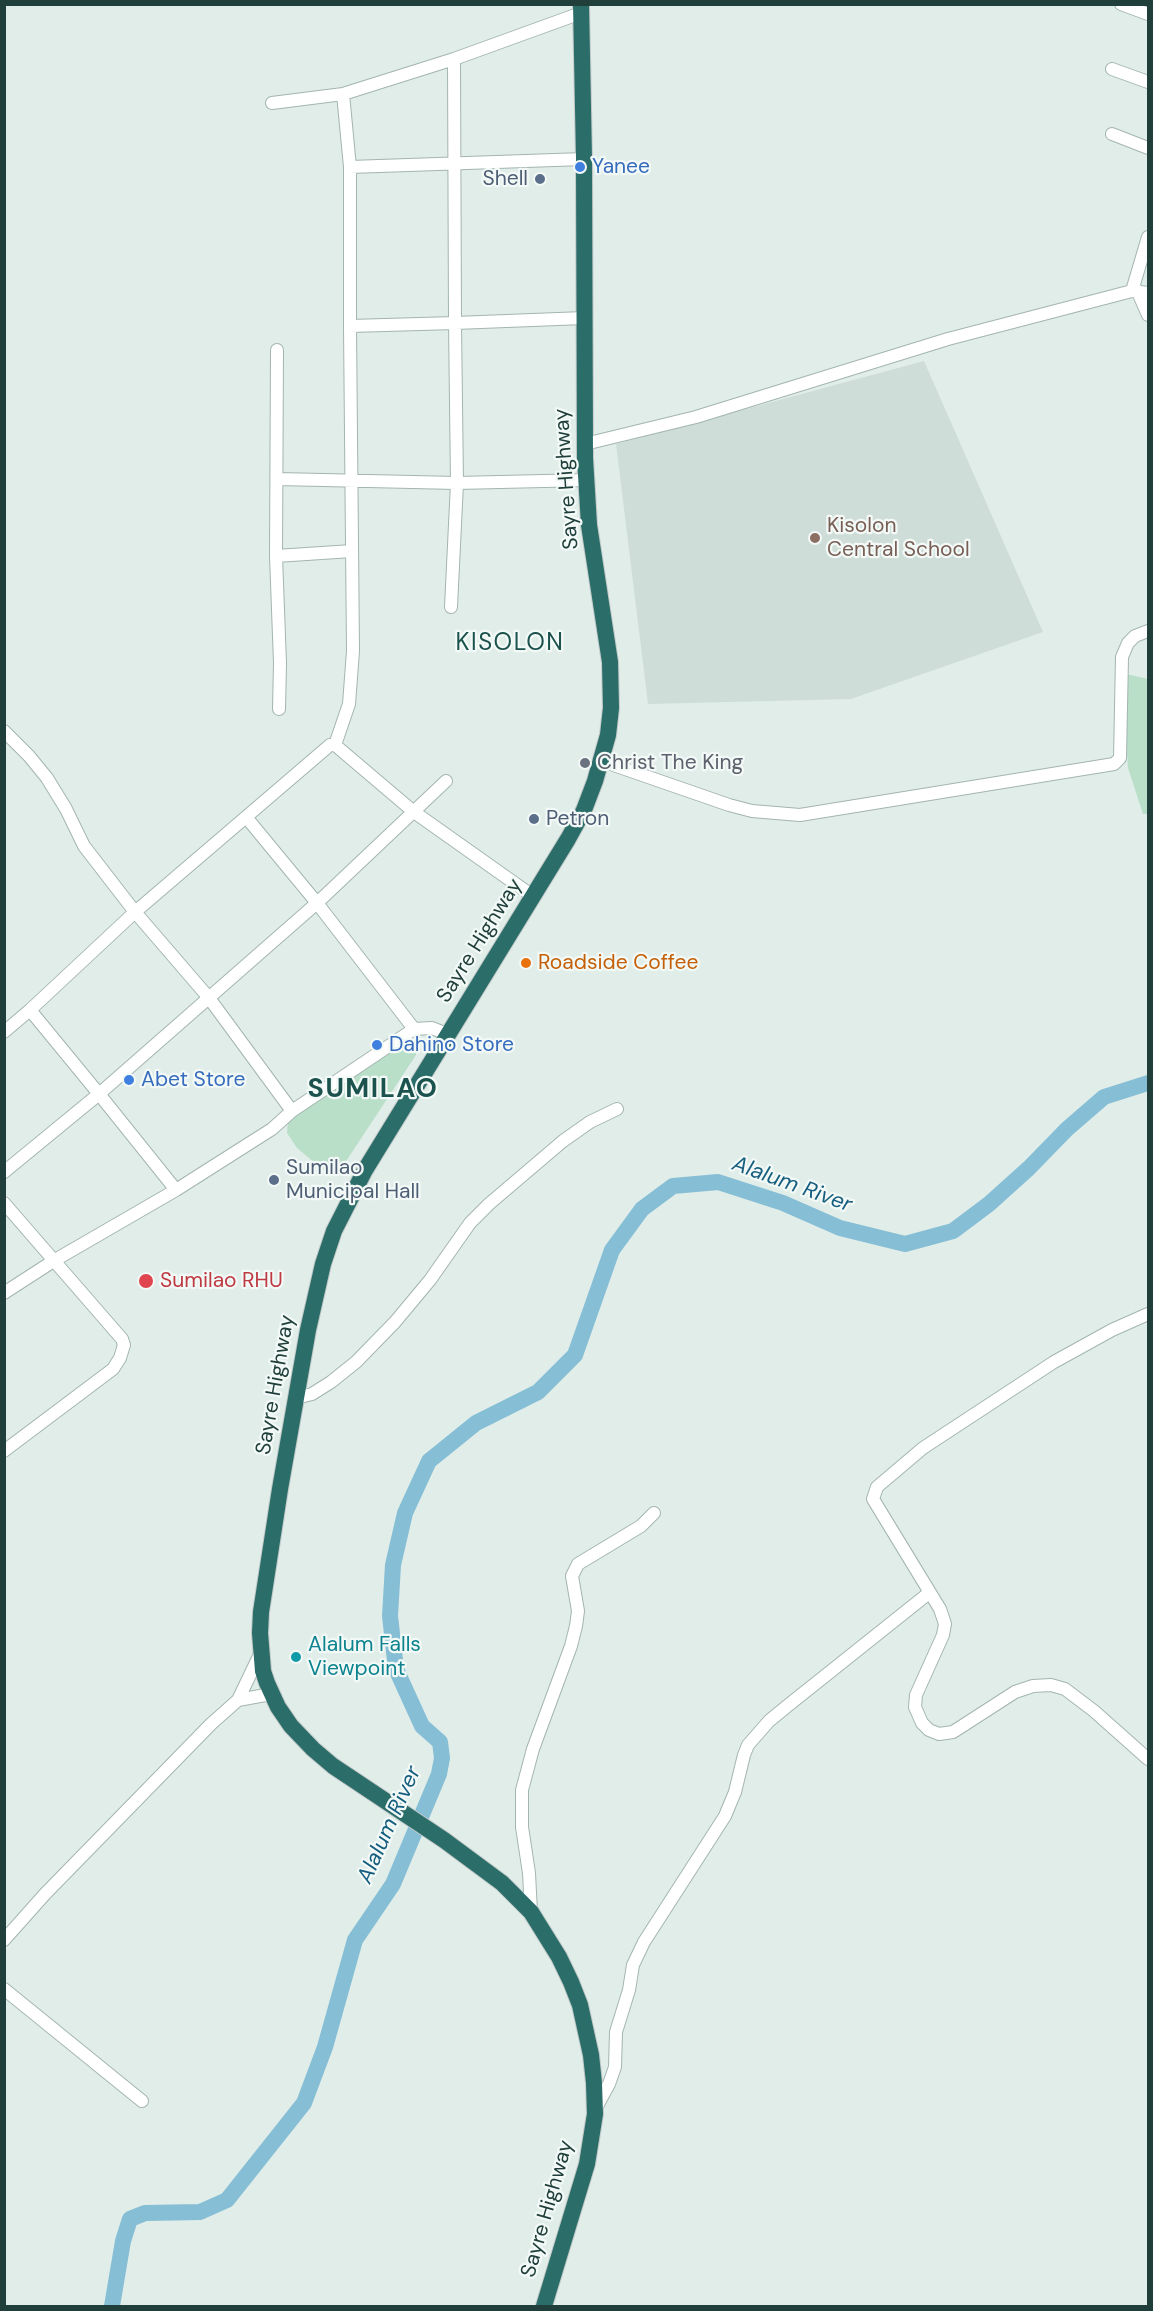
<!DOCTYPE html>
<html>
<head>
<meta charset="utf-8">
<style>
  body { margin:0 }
  #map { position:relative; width:1153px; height:2311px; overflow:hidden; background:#e1ede9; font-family:"DM Sans",sans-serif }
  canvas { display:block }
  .frame { position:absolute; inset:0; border:6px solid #203f3b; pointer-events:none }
</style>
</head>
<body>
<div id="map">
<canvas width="1153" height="2311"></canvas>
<div class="frame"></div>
</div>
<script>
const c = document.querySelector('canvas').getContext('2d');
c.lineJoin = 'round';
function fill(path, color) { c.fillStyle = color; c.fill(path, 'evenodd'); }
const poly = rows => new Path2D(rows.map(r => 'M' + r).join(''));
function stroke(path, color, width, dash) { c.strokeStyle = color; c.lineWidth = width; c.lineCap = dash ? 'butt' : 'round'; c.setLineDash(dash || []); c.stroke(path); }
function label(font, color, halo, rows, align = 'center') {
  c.font = font + ' "DM Sans",sans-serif'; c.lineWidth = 4.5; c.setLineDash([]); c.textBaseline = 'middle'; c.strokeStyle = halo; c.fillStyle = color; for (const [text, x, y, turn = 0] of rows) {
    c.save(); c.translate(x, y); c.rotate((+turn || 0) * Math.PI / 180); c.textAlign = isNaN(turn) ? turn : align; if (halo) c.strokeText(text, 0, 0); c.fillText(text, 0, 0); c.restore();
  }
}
fill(poly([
  [924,361,1043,632,851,699,648,704,616,444]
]), '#cfddd8');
fill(poly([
  [1122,673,1148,679,1148,814,1143,814,1128,768],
  [404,1044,416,1045,416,1055,337,1175,328,1174,297,1148,287,1133,288,1120]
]), '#b9dfc9');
stroke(poly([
  [112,2306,123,2241,130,2219,145,2213,200,2212,227,2200,304,2103,325,2047,355,1940,393,1884,439,1774,442,1758,440,1742,422,1726,396,1669,390,1616,393,1565,405,1513,429,1461,476,1423,538,1392,575,1355,612,1250,642,1209,673,1186,718,1182,783,1203,840,1228,905,1244,953,1231,989,1204,1029,1168,1067,1129,1104,1097,1148,1083]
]), '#85bed5', 16);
const minor = poly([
  [1121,4,1148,14],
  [454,59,455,323,584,318],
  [1112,69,1148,82],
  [343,94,350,167,584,159],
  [272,103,343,94,454,59,581,13],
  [1112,134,1148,148],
  [350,167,350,326,455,323,457,483,451,607],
  [1137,290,1148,315],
  [1132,291,1148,237],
  [277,350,276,556,280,663,279,709],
  [585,444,696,417,948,339,1132,291,1148,293],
  [278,479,457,483,587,480],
  [276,556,352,551],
  [4,731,29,756,47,778,66,809,84,846,135,912,30,1010],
  [335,745,349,704,353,651,350,326],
  [602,761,729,805,752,811,800,815,1114,764,1120,758,1122,657,1128,643,1135,636,1148,631],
  [246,817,135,912,209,998,292,1111],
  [414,1029,317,903,246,817,330,745,335,745,414,812,534,897],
  [4,1032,30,1010,99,1094,4,1172],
  [176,1190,99,1094,317,903,446,781],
  [4,1203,122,1339,124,1345,120,1358,113,1369,4,1451],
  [4,1293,55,1260,176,1190,272,1129,292,1111,414,1029,432,1028,449,1035],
  [1148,1314,1112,1330,1054,1362,923,1448,877,1487,873,1499,940,1609,945,1624,943,1635,916,1695,915,1707,922,1723,929,1730,939,1734,953,1732,1015,1692,1033,1686,1051,1685,1065,1689,1094,1711,1148,1759],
  [296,1398,312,1394,331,1382,356,1362,395,1322,430,1280,470,1223,489,1204,563,1141,590,1122,617,1109],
  [238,1700,261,1652],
  [531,1912,529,1873,522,1827,522,1790,533,1749,571,1646,576,1626,578,1611,572,1576,578,1564,641,1526,654,1513],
  [4,1940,45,1894,211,1724,238,1700,271,1694],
  [4,1989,142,2101],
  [596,2108,609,2084,615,2067,616,2032,629,1990,633,1965,644,1942,725,1816,735,1792,744,1755,748,1745,769,1721,786,1707,929,1593]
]);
const highway = poly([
  [544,2306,587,2164,595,2114,594,2083,591,2055,580,2005,571,1982,559,1957,531,1912,502,1883,444,1840,333,1766,313,1749,291,1726,278,1707,267,1683,263,1671,260,1633,261,1612,280,1489,308,1330,323,1264,334,1231,365,1170,568,839,584,810,595,781,608,735,611,708,610,662,589,525,585,458,584,159,581,4]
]);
stroke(minor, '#a3b5b1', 14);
stroke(highway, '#c1c9c8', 18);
stroke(minor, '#fff', 12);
stroke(highway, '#2a6d69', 16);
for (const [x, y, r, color] of [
  [580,167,6,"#3f7fe0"],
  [540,179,6,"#5c6f8a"],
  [815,538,6,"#8d6e63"],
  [585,763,6,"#6b7280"],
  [534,819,6,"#5c6f8a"],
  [526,963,6,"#e8710a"],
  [377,1045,6,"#3f7fe0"],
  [129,1080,6,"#3f7fe0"],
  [274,1180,6,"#5c6f8a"],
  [146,1281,8,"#e0444e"],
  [296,1657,6,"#0f9aa8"]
]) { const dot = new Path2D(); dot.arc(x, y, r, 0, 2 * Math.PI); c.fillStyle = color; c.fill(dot); stroke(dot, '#f2f9f6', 2); }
label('21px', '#366cbe', '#f2f9f6', [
  ["Yanee",592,167],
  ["Dahino Store",389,1045],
  ["Abet Store",141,1080]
], 'left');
label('21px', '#4e5e75', '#f2f9f6', [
  ["Shell",528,179,"right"],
  ["Petron",546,819],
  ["Sumilao",286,1168],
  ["Municipal Hall",286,1192]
], 'left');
label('21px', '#203f3b', '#f2f9f6', [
  ["Sayre Highway",567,479,-94],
  ["Sayre Highway",480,941,-58],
  ["Sayre Highway",276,1385,-80],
  ["Sayre Highway",548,2209,-74]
]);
label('21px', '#785e54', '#f2f9f6', [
  ["Kisolon",827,526],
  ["Central School",827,550]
], 'left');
label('21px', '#5b616d', '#f2f9f6', [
  ["Christ The King",597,763]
], 'left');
label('21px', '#c56008', '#f2f9f6', [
  ["Roadside Coffee",538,963]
], 'left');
label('21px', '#be3a42', '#f2f9f6', [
  ["Sumilao RHU",160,1281]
], 'left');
label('21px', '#0d838f', '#f2f9f6', [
  ["Alalum Falls",308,1645],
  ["Viewpoint",308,1669]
], 'left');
label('italic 22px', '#165e7f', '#f2f9f6', [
  ["Alalum River",792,1185,20],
  ["Alalum River",390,1825,-66]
]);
c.letterSpacing = '1.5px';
label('24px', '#1b524d', '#f2f9f6', [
  ["KISOLON",510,644]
]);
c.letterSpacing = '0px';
c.letterSpacing = '1.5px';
label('bold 27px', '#1b524d', '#f2f9f6', [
  ["SUMILAO",373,1090]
]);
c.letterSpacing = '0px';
</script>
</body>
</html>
